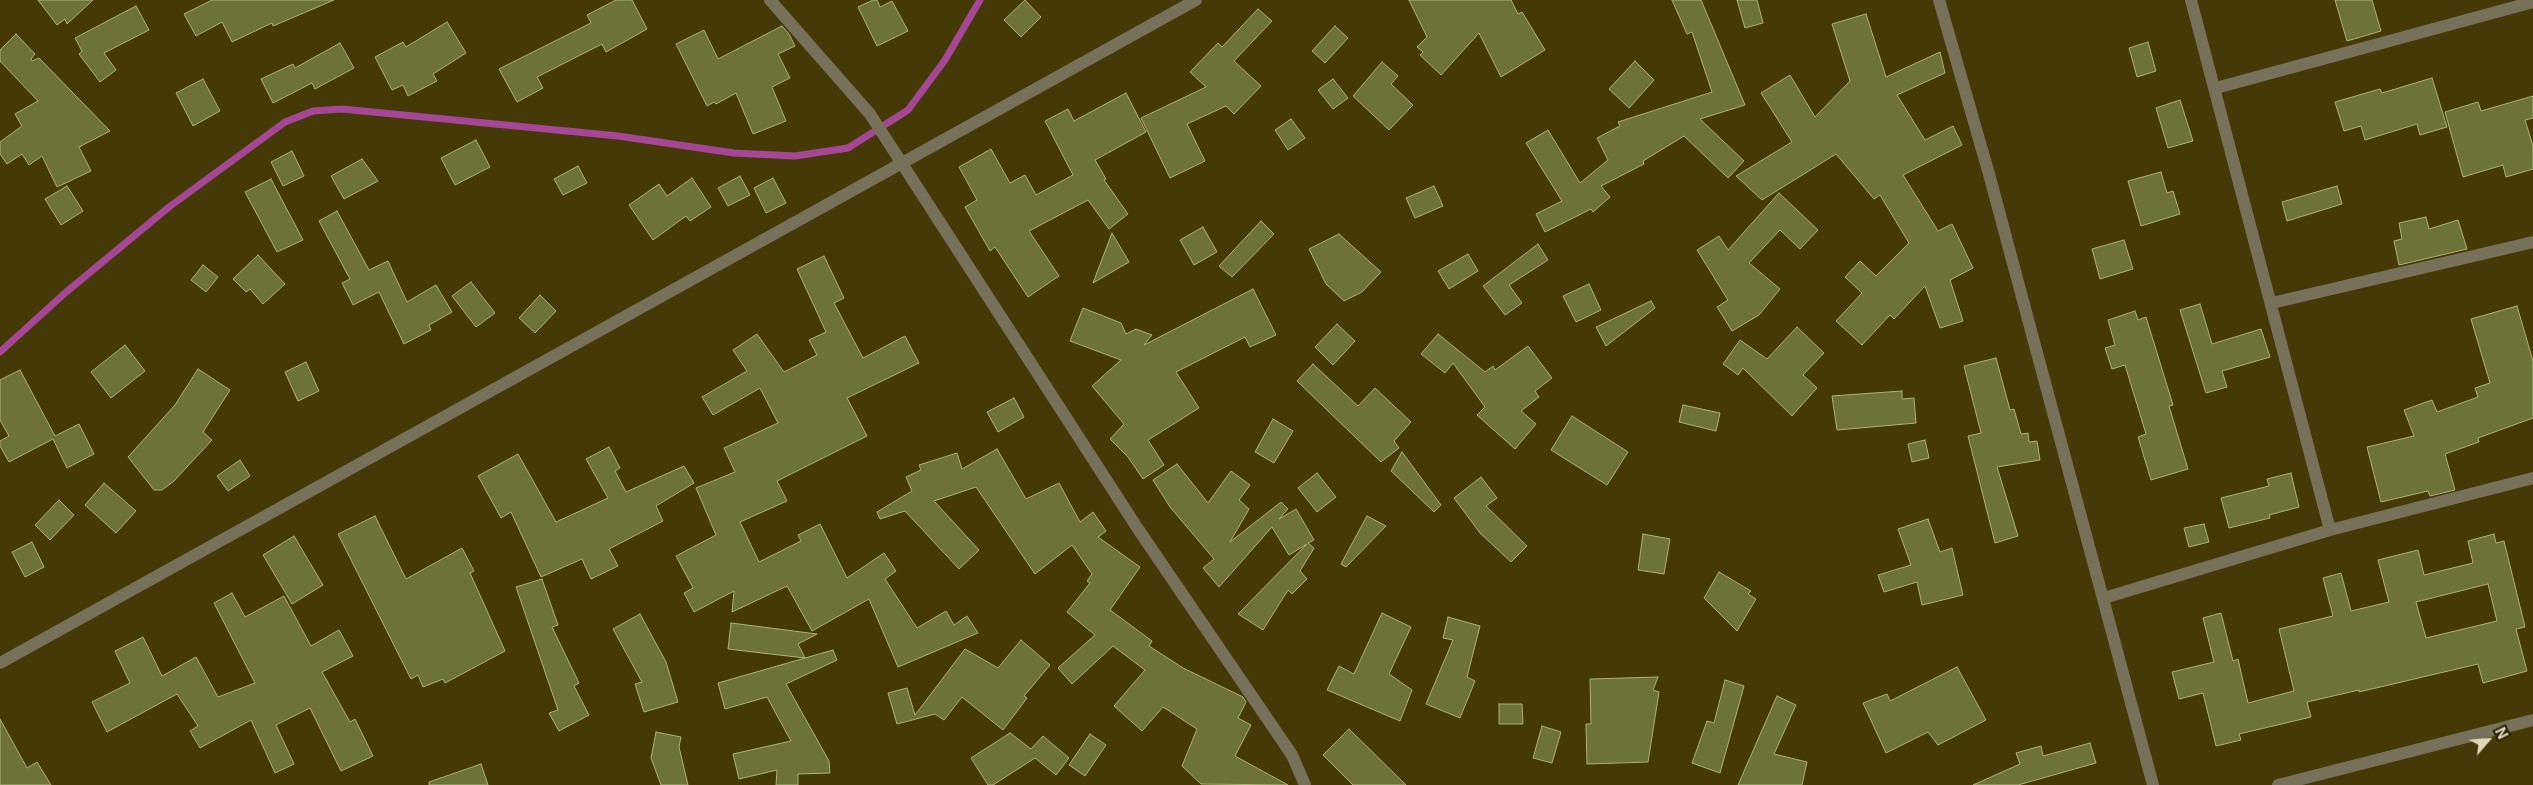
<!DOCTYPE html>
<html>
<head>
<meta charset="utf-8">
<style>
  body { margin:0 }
  #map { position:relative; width:2533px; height:785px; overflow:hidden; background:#453908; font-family:Inter,sans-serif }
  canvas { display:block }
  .north { position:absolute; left:2463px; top:715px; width:50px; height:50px; -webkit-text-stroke:4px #282107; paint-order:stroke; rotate:63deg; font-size:14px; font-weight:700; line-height:20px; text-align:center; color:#e1d8ba }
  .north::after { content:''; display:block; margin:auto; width:18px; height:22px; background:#e1d8ba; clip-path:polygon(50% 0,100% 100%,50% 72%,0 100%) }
</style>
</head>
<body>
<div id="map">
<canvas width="2533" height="785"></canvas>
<div class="north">N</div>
</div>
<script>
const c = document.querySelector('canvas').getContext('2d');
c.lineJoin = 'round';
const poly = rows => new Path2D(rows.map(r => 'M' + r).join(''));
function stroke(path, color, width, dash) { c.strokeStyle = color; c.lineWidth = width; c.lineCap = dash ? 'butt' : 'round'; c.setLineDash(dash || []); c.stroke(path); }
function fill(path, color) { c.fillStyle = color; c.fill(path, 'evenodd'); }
stroke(poly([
  [0,352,65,293,169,207,285,122,313,111,342,109,618,136,734,153,795,156,848,148,908,110,945,60,980,0]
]), '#a54795', 7);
const building = poly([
  [38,0,93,0,67,24,65,19,57,25,38,0],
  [212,0,334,0,273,26,272,23,232,42,222,22,196,36,184,14,212,0],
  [616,0,632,0,647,29,606,52,602,44,537,77,543,88,517,102,499,69,591,23,587,15,616,0],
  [873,0,877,0,880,7,892,1,908,31,877,46,858,7,873,0],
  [1025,0,1041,17,1021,37,1004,20,1025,0],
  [1409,0,1511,0,1518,14,1522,12,1545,50,1501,77,1479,33,1441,75,1420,55,1423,52,1417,47,1427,37,1409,0],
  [1672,0,1701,0,1745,105,1700,119,1744,161,1728,178,1684,136,1643,161,1644,164,1601,186,1610,197,1593,212,1591,209,1545,232,1536,214,1562,201,1526,143,1548,130,1580,183,1608,160,1597,138,1620,126,1618,122,1712,92,1692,32,1687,34,1672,0],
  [1737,0,1757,0,1763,23,1745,28,1737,0],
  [2335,0,2372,0,2381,31,2347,41,2335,0],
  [136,6,149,30,104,53,116,70,100,82,79,54,82,51,75,38,136,6],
  [1258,9,1272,21,1234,61,1261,86,1234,114,1226,106,1187,124,1205,161,1170,178,1141,118,1206,87,1190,72,1218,43,1222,47,1258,9],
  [1866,14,1886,77,1940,52,1945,73,1897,95,1925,140,1953,126,1962,145,1903,175,1938,231,1952,224,1973,268,1950,280,1963,321,1940,328,1925,286,1894,319,1890,315,1862,345,1836,321,1862,293,1845,277,1860,261,1876,276,1909,243,1880,195,1874,199,1836,154,1762,200,1736,176,1792,142,1761,93,1790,75,1815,117,1850,81,1832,24,1866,14],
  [447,22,466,53,433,74,437,81,408,96,403,85,392,90,375,57,403,42,406,47,447,22],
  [782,26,789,34,795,46,778,54,790,78,772,87,786,121,753,134,736,93,716,104,714,102,707,106,676,44,704,30,718,59,782,26],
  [1335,26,1348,38,1325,63,1312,51,1335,26],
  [16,34,35,54,31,59,32,61,39,58,110,131,79,147,91,171,57,187,42,156,29,165,22,154,7,164,0,154,0,142,22,126,15,114,38,101,0,61,0,50,16,34],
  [2148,42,2156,71,2137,77,2129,48,2148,42],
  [340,43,354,68,315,89,312,83,273,103,261,79,293,64,295,68,340,43],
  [1635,61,1654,80,1629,108,1609,89,1635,61],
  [1382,62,1398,76,1391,84,1413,105,1389,130,1353,96,1382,62],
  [2432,78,2447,127,2420,135,2417,124,2365,140,2361,126,2344,131,2335,102,2380,89,2382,93,2432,78],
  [203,79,220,111,193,126,176,93,203,79],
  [1333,79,1348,98,1333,109,1318,90,1333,79],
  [1126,93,1146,132,1095,160,1106,179,1104,180,1128,214,1109,229,1088,200,1029,231,1059,276,1028,297,995,247,990,251,965,207,977,200,959,167,991,149,1010,183,1025,175,1036,195,1073,175,1045,121,1068,109,1074,121,1126,93],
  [2533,96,2533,118,2525,120,2533,146,2533,169,2506,177,2503,165,2463,177,2445,112,2478,102,2481,111,2533,96],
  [2180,100,2193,141,2168,148,2156,108,2180,100],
  [1291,119,1305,138,1288,150,1275,130,1291,119],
  [476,140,490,167,455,185,441,158,476,140],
  [292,151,304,176,283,186,271,162,292,151],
  [362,159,378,181,344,199,331,176,362,159],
  [578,166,587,183,563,195,554,179,578,166],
  [2161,172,2167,193,2173,191,2180,214,2141,226,2128,181,2161,172],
  [740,176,750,195,728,206,718,188,740,176],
  [692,178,711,207,690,221,686,216,653,240,629,205,659,184,667,196,692,178],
  [773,178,786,203,766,213,754,188,773,178],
  [271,179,303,240,277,252,245,192,271,179],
  [67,186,83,211,61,225,45,199,67,186],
  [1434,186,1443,206,1415,218,1406,198,1434,186],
  [2337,186,2342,204,2287,221,2282,202,2337,186],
  [1779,193,1818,230,1800,249,1780,230,1749,263,1780,289,1759,315,1732,331,1717,307,1728,300,1697,250,1719,236,1728,250,1779,193],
  [337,211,369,270,388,261,407,302,436,285,452,312,429,325,431,330,404,344,379,292,353,305,342,283,350,279,319,221,337,211],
  [2426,217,2429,229,2458,220,2467,249,2399,265,2394,241,2402,239,2399,223,2426,217],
  [1261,221,1274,234,1232,277,1219,266,1261,221],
  [1203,227,1217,252,1194,265,1180,240,1203,227],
  [1112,233,1129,262,1093,283,1112,233],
  [1339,234,1381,272,1362,292,1344,301,1326,284,1309,249,1339,234],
  [2124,240,2133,269,2100,279,2092,249,2124,240],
  [1538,244,1548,260,1509,285,1522,303,1505,315,1483,286,1538,244],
  [1468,254,1478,271,1449,289,1438,271,1468,254],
  [258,255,285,284,263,304,250,289,246,292,233,279,258,255],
  [824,256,844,298,834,303,863,358,905,336,919,363,847,398,867,436,777,481,787,501,740,522,759,562,801,541,798,535,820,524,847,578,884,553,896,571,885,579,917,628,946,611,954,625,967,616,978,633,898,667,869,599,812,631,787,586,732,612,734,591,694,612,684,593,693,588,676,556,716,535,696,488,735,472,724,448,778,423,760,388,713,415,702,397,747,371,733,350,757,334,784,372,817,355,809,340,826,332,797,269,824,256],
  [203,265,218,277,206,292,191,280,203,265],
  [471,282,495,313,476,327,452,296,471,282],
  [1589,284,1601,310,1576,322,1563,296,1589,284],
  [1253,289,1276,335,1250,347,1245,337,1176,372,1199,408,1148,440,1164,465,1143,479,1128,457,1110,439,1124,424,1092,386,1121,360,1070,341,1083,308,1121,323,1126,334,1136,329,1152,335,1144,345,1253,289],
  [540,295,556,311,535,333,519,318,540,295],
  [1651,301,1655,308,1606,346,1596,327,1651,301],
  [2200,304,2212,344,2261,329,2270,357,2222,371,2227,387,2206,393,2180,310,2200,304],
  [2517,306,2533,361,2533,418,2478,438,2479,442,2445,454,2455,490,2430,496,2428,491,2381,502,2367,447,2414,436,2404,410,2432,400,2437,412,2478,397,2475,388,2490,383,2471,319,2517,306],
  [2135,311,2138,320,2146,317,2173,405,2169,406,2188,469,2151,480,2138,437,2146,434,2125,365,2112,369,2105,348,2115,345,2108,320,2135,311],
  [1337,324,1355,341,1333,365,1315,347,1337,324],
  [1797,327,1824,353,1803,375,1817,388,1792,416,1743,368,1738,375,1723,364,1740,340,1767,359,1797,327],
  [1438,334,1485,372,1493,366,1495,370,1528,346,1552,378,1535,391,1539,397,1521,411,1536,424,1515,449,1477,415,1485,407,1453,363,1445,373,1421,354,1438,334],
  [125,345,145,371,111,398,91,372,125,345],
  [1996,358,2010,410,2014,409,2021,434,2028,433,2029,442,2037,441,2040,460,1997,467,2018,536,1995,543,1968,436,1981,433,1964,366,1996,358],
  [306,362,319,391,298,401,285,372,306,362],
  [1313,364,1358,406,1375,388,1411,422,1394,441,1399,448,1381,462,1297,381,1313,364],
  [198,369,230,390,203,432,212,440,174,481,162,490,154,490,128,457,175,405,198,369],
  [20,370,55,436,79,424,94,454,67,468,53,439,9,462,0,446,0,441,9,436,0,420,0,380,20,370],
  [1902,391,1902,399,1914,398,1916,423,1837,430,1832,396,1902,391],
  [1014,398,1024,417,998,432,987,412,1014,398],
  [1683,405,1720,413,1716,431,1679,422,1683,405],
  [1572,416,1628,452,1607,485,1551,450,1572,416],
  [1273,419,1293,431,1274,463,1255,452,1273,419],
  [1925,440,1929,458,1912,462,1908,444,1925,440],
  [609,447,620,468,615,471,626,492,684,466,694,483,656,506,663,521,609,549,618,566,591,579,582,559,541,577,511,512,501,518,478,476,518,454,556,522,608,498,586,459,609,447],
  [997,449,1026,499,1059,483,1080,522,1093,512,1106,531,1098,537,1140,567,1110,610,1152,641,1149,646,1183,668,1243,697,1246,702,1238,718,1251,725,1235,756,1288,785,1201,784,1182,766,1197,729,1163,707,1142,731,1114,706,1145,670,1113,646,1072,684,1058,668,1095,635,1067,612,1090,583,1087,581,1092,574,1072,545,1035,574,976,487,934,501,979,550,959,569,905,511,880,519,877,512,912,491,906,477,921,470,919,465,957,453,962,469,997,449],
  [1402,452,1441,505,1434,512,1391,471,1402,452],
  [240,460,250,476,228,491,217,476,240,460],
  [1177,464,1208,503,1231,471,1250,485,1239,500,1249,509,1230,542,1281,502,1288,509,1279,519,1296,509,1314,540,1308,543,1314,548,1300,571,1307,579,1292,594,1288,590,1263,630,1238,614,1307,544,1289,555,1272,527,1219,587,1203,568,1214,559,1170,507,1153,480,1177,464],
  [1317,473,1336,497,1317,512,1298,488,1317,473],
  [2291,473,2299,507,2269,515,2270,518,2229,528,2221,498,2269,486,2267,479,2291,473],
  [1481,477,1497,498,1486,506,1527,546,1511,562,1480,533,1454,498,1481,477],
  [104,483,136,511,116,533,85,505,104,483],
  [59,500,74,515,50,540,35,525,59,500],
  [375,516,406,579,462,548,474,571,470,573,505,651,445,683,443,679,423,687,418,675,411,679,338,534,375,516],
  [1367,516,1386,526,1346,567,1341,564,1367,516],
  [1928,519,1940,552,1952,548,1963,595,1922,605,1917,582,1884,592,1878,575,1911,565,1898,529,1928,519],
  [2204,524,2209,542,2189,547,2184,528,2204,524],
  [1643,534,1670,539,1664,574,1638,570,1643,534],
  [2494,534,2496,543,2504,541,2525,627,2516,629,2527,671,2483,683,2478,664,2359,692,2359,690,2307,702,2311,717,2239,734,2241,740,2216,746,2203,693,2179,699,2172,672,2214,662,2203,618,2221,613,2233,661,2238,659,2248,703,2294,691,2279,629,2333,616,2323,578,2341,573,2351,611,2389,602,2378,560,2418,550,2424,575,2473,563,2468,541,2494,534],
  [2488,584,2497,621,2426,638,2416,602,2488,584],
  [294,536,323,585,292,604,263,555,294,536],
  [32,542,44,567,25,577,12,552,32,542],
  [1719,572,1751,591,1748,594,1756,599,1737,631,1704,598,1719,572],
  [542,579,558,625,552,627,579,683,574,686,589,715,559,731,549,713,558,710,516,587,542,579],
  [232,593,245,617,284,596,311,646,339,630,353,656,322,672,350,722,355,719,373,756,341,771,310,708,276,725,294,764,275,773,251,720,200,748,190,731,198,726,177,694,107,732,92,702,130,683,115,651,143,637,162,676,196,657,218,697,255,683,214,603,232,593],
  [1382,613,1411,627,1389,674,1412,690,1400,721,1327,690,1339,666,1354,674,1382,613],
  [640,614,666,662,678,702,644,712,635,684,642,682,613,629,640,614],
  [1448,617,1480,626,1467,677,1475,681,1460,718,1426,704,1453,640,1443,638,1448,617],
  [731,623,817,634,798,644,805,658,728,649,731,623],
  [1021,640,1050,665,1024,696,1027,698,1003,730,962,697,944,720,935,714,897,724,888,693,907,688,915,715,965,649,998,668,1021,640],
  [833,650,837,660,786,684,829,761,830,773,798,774,798,785,776,785,777,770,739,779,733,754,791,741,767,697,725,709,718,683,833,650],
  [1957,667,1986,720,1938,745,1928,732,1886,753,1863,703,1887,694,1890,701,1957,667],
  [1658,677,1653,690,1659,692,1648,762,1587,764,1586,724,1591,724,1590,679,1658,677],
  [1725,680,1744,686,1720,773,1692,763,1707,721,1714,723,1725,680],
  [1777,696,1796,705,1774,754,1807,762,1802,785,1738,785,1777,696],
  [1499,704,1522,704,1523,724,1499,724,1499,704],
  [0,719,27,768,37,762,51,785,0,785,0,719],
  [1542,726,1561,732,1552,763,1533,758,1542,726],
  [1349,729,1406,785,1353,785,1323,755,1349,729],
  [656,732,681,737,679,747,688,785,661,785,651,758,656,732],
  [1010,733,1031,749,1043,736,1069,758,1056,775,1035,758,993,785,988,785,971,758,1010,733],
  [1090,734,1106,745,1085,776,1069,765,1090,734],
  [2090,743,2096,763,2018,785,1973,785,2020,764,2016,753,2041,746,2043,756,2090,743],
  [481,764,488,785,429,785,429,782,481,764]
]);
fill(building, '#6d7338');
stroke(building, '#abb376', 1);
stroke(poly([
  [770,0,870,114,1138,529,1292,755,1305,785],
  [1939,0,1989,174,2153,785],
  [2191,0,2330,530],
  [2216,88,2533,2],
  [2272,303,2533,242],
  [2104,598,2330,530,2533,478],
  [0,663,1196,0],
  [2278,785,2533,720]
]), '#787159', 12);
</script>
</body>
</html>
